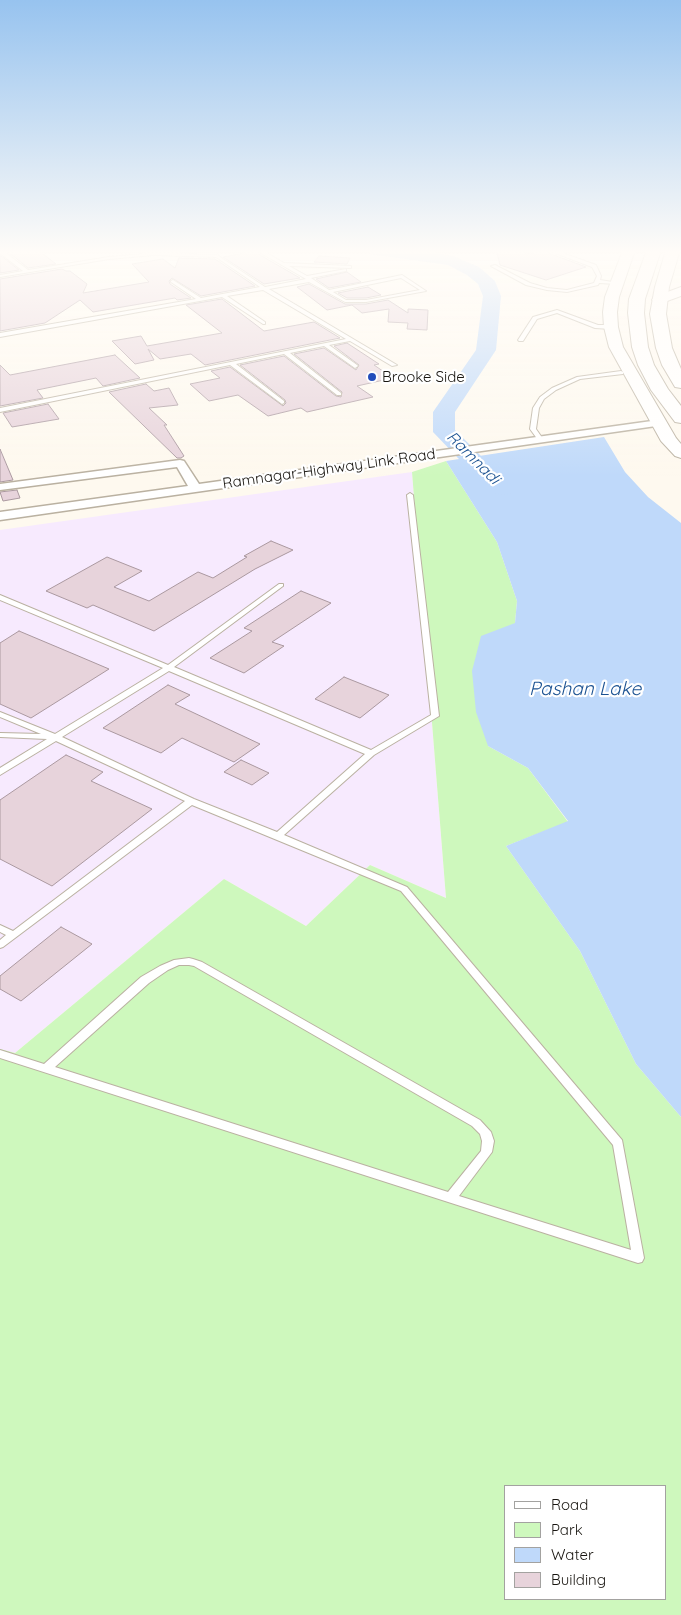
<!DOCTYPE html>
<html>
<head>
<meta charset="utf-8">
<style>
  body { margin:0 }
  #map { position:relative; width:681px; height:1615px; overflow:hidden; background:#fef9ef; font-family:Quicksand,sans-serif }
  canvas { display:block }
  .legend { position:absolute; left:504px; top:1485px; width:162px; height:115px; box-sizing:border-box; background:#fff; border:1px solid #a3a2a0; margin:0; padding:6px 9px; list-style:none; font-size:15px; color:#191611 }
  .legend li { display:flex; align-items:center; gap:10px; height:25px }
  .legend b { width:25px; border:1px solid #a3a2a0 }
</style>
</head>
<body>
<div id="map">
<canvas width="681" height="1615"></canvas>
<ul class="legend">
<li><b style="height:6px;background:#fff"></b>Road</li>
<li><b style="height:14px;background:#cef8bd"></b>Park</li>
<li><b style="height:14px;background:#bfd9fa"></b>Water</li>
<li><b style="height:14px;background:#e7d3db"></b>Building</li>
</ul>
</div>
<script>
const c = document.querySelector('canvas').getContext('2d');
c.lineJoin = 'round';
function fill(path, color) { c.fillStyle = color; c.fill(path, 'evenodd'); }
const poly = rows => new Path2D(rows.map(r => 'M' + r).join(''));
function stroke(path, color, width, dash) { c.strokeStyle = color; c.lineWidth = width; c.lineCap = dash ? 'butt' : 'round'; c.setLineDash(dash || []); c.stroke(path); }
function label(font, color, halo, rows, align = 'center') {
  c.font = font + ' Quicksand,sans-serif'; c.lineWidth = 4.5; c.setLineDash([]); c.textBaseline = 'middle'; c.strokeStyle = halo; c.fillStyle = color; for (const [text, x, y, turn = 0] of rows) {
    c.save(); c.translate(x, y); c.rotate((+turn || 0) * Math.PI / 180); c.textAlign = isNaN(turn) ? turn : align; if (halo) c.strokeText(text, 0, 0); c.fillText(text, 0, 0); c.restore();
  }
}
fill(poly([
  [412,472,446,898,370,865,306,926,224,879,15,1053,0,1049,0,530]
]), '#f7eafe');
fill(poly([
  [446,461,497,542,517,601,515,623,488,746,528,768,568,822,506,846,580,951,636,1064,681,1117,681,1615,0,1615,0,1049,15,1053,224,879,306,926,370,865,446,898,412,472],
  [505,1486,665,1486,665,1599,505,1599]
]), '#cef8bd');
fill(poly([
  [604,437,625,472,648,497,681,523,681,1117,636,1064,580,951,506,846,568,821,528,768,488,746,476,712,472,671,481,636,515,623,517,601,497,542,446,461]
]), '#bfd9fa');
fill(poly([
  [369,250,424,250,453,256,479,267,495,281,501,296,496,350,455,412,455,430,497,472,512,483,515,488,512,493,503,495,494,493,481,482,433,432,433,412,476,350,483,296,478,284,467,275,448,265,377,255,371,254,369,250]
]), '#bfd9fa');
const building = poly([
  [6,250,38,250,56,264,28,268,6,250],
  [543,250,546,252,586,267,546,280,500,265,497,253,510,251,531,254,543,250],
  [256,251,260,255,300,278,264,284,223,257,256,251],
  [0,255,19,270,0,273,0,255],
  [319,256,350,258,347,264,314,262,319,256],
  [179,258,215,259,255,286,201,296,172,278,169,281,170,284,191,298,177,300,175,298,93,312,80,300,45,323,0,331,0,279,62,269,66,271,70,271,87,284,83,293,149,282,132,264,163,259,175,268,179,258],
  [347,272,361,282,329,288,316,279,347,272],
  [309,284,345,304,366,304,388,300,408,313,408,309,428,310,427,330,407,329,408,323,388,322,389,309,362,313,352,305,327,310,297,287,309,284],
  [368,287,381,295,366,298,347,298,338,293,368,287],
  [222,299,264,331,314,322,340,338,205,365,191,354,160,359,148,349,154,360,135,364,112,341,141,336,147,346,222,333,186,305,222,299],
  [347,343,379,364,374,365,393,378,357,386,373,397,307,412,301,408,268,416,238,395,209,401,190,384,220,378,211,371,230,367,283,406,286,403,285,400,240,365,284,356,336,396,341,397,342,392,294,354,324,348,356,370,359,365,334,346,347,343],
  [115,355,140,378,103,386,96,378,37,390,43,398,0,406,0,365,10,375,115,355],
  [146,384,154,391,169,388,178,405,149,408,167,425,164,425,184,456,181,458,177,458,109,392,146,384],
  [48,404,59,419,12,427,3,413,48,404],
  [0,450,0,449,13,480,0,482,0,450],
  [17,490,20,498,3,501,0,492,17,490],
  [271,541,293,550,255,569,154,631,93,605,87,608,46,591,107,557,142,571,114,587,149,601,198,572,213,578,247,557,244,556,271,541],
  [301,591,331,603,272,642,284,646,244,673,210,658,252,631,244,628,301,591],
  [19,631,76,655,109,669,31,718,0,704,0,643,19,631],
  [344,677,389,695,360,718,315,699,344,677],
  [168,685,190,695,175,704,260,744,234,762,182,738,161,753,103,728,168,685],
  [66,755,103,772,91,781,152,809,52,886,0,859,0,800,66,755],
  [241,760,269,773,252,785,224,772,241,760],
  [61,927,92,944,21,1001,0,989,0,976,61,927]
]);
fill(building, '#e7d3db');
stroke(building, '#ab99a0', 1);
const lane = poly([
  [0,250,2,250,28,270,109,257,154,253,217,255,265,287,306,279,261,253,263,251,284,263,351,266,351,268,349,268,289,266,307,276,346,269,346,271,311,278,329,290,402,275,426,291,366,302,345,302,309,282,269,289,397,365,392,366,350,341,329,345,357,365,358,366,355,368,324,346,290,353,341,393,341,395,337,395,284,354,236,364,284,401,284,403,282,404,230,365,0,412,0,408,346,339,263,290,227,296,265,322,265,324,263,324,222,297,0,337,0,333,196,299,171,282,171,281,173,280,201,298,260,287,216,257,154,255,109,259,0,277,0,275,23,271,0,253,0,250],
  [401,278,420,290,366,300,346,300,333,292,401,278],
  [547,250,554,250,596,265,601,276,600,280,619,283,617,284,599,283,598,285,567,292,547,290,526,285,491,266,495,265,530,283,547,288,567,290,594,283,597,276,592,267,547,250],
  [557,310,598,325,611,325,614,327,611,329,595,328,557,313,537,319,523,341,519,341,518,340,533,317,557,310],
  [621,371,623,372,623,374,580,379,556,390,544,399,539,408,536,429,543,439,538,440,530,429,533,408,540,397,552,388,577,377,621,371],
  [410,493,413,495,439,716,374,755,284,835,407,887,622,1140,644,1258,642,1262,638,1263,0,1058,0,1050,44,1064,141,977,160,966,174,960,189,958,193,959,202,962,480,1120,491,1132,494,1141,492,1152,459,1196,631,1250,613,1145,401,891,192,805,3,947,0,948,0,940,6,935,0,932,0,925,13,931,185,801,56,741,0,775,0,768,47,739,0,737,0,733,41,734,0,717,0,712,55,734,163,668,0,600,0,595,168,665,279,584,283,584,283,586,174,667,371,750,431,715,407,495,410,493],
  [169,671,365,754,277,832,194,799,62,737,169,671],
  [179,965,189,965,194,966,472,1126,480,1134,482,1141,481,1151,448,1192,55,1067,149,983,168,970,179,965]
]);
const street = poly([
  [659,420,663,421,664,423,663,425,0,520,0,512,188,486,177,467,0,490,0,484,180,460,184,461,199,484,659,420]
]);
const secondary = poly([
  [623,250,635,250,619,297,617,312,618,327,623,347,676,438,681,444,681,458,675,456,661,441,609,347,604,327,603,312,605,297,623,250],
  [681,287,681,296,659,304,652,300,654,297,681,287]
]);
const highway = poly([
  [647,250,661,250,645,299,644,313,648,347,654,365,668,389,681,406,681,423,675,422,651,390,638,365,632,347,628,313,629,299,647,250],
  [666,250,680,250,669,287,666,314,672,348,681,369,681,388,675,387,662,365,656,348,650,314,655,287,666,250]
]);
stroke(lane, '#bab1a1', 2);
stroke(street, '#bab1a1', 3);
stroke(secondary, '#bab1a1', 2);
stroke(highway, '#bab1a1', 2);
fill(lane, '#fff');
fill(street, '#fff');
fill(secondary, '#fff');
fill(highway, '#fff');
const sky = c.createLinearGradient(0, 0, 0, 476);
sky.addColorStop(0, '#97c3ef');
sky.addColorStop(0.53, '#fffcf8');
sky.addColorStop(1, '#fffcf800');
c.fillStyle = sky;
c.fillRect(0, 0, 681, 476);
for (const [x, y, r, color] of [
  [372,377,5,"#234dbb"]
]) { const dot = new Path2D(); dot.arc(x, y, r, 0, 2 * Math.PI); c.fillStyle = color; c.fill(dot); stroke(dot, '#fff', 2); }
label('15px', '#191611', '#fff', [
  ["Brooke Side",382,377]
], 'left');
label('15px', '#191611', '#fff', [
  ["Ramnagar-Highway Link Road",329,469,-8]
]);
label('italic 16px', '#1b5292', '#fff', [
  ["Ramnadi",473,458,45]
]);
label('italic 19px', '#1b5292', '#fff', [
  ["Pashan Lake",585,689]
]);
</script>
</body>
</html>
